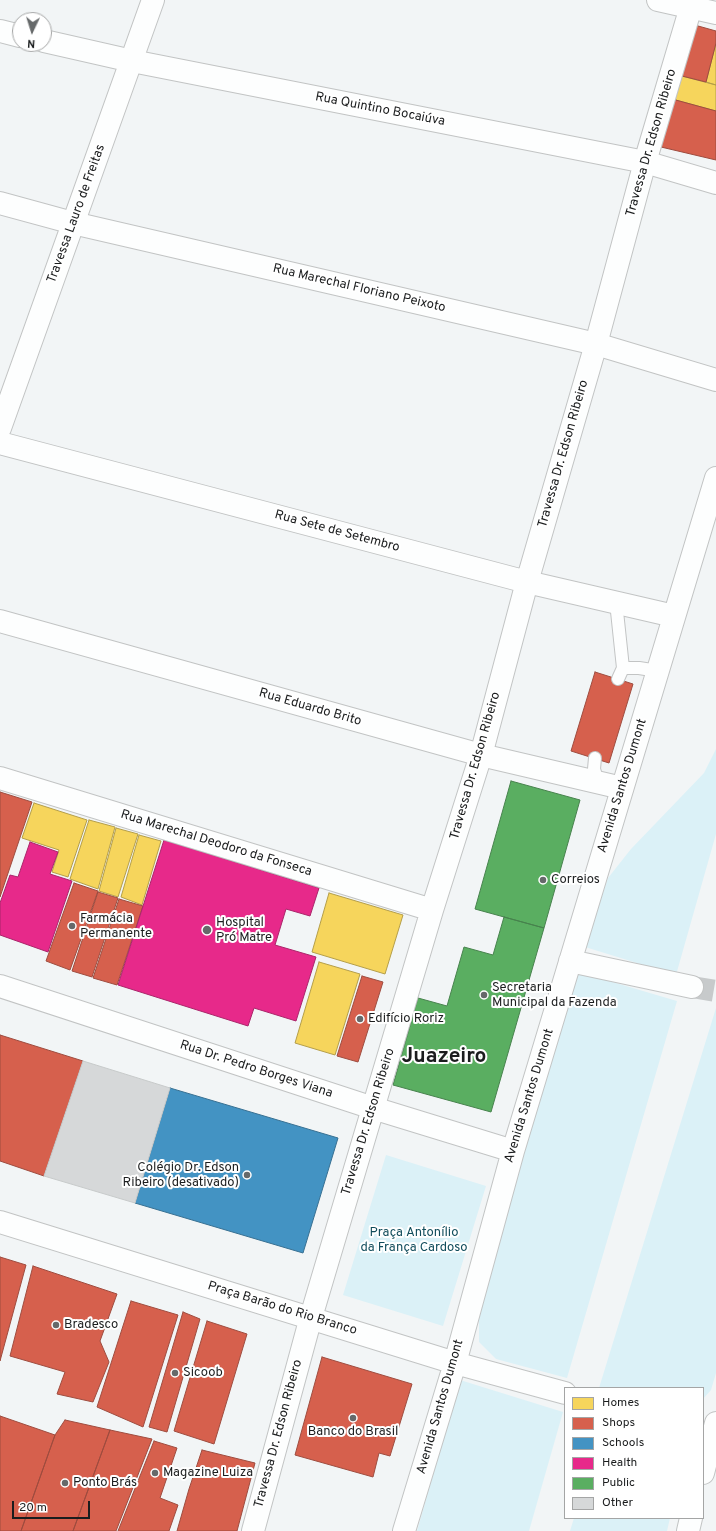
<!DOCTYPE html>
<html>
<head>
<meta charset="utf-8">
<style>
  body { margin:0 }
  #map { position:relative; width:716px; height:1531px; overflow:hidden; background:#f2f5f6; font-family:Overpass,sans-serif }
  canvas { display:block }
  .legend { position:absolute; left:564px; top:1387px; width:140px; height:132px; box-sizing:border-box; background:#fff; border:1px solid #a4a5a5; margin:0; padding:5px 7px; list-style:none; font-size:12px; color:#1b1d1e }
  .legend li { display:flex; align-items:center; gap:8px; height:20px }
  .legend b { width:20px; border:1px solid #a4a5a5 }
  .north { position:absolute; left:12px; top:12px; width:40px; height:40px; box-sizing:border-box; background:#fff; border:1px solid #a4a5a5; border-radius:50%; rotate:184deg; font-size:11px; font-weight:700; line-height:16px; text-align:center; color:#1b1d1e }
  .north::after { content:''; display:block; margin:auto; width:14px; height:18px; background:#66696a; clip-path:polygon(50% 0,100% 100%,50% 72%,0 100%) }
  .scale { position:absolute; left:12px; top:1501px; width:78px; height:18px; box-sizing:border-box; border:2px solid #1b1d1e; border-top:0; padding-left:5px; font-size:12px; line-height:14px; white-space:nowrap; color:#1b1d1e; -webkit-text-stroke:3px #fff; paint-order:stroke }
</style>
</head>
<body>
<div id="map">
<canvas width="716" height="1531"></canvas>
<ul class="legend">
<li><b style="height:11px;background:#f6d55c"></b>Homes</li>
<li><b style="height:11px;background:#d6604d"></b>Shops</li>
<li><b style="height:11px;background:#4393c3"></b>Schools</li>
<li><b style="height:11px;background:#e7298a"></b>Health</li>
<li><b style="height:11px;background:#5aae61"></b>Public</li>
<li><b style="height:11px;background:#d6d8d9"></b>Other</li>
</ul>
<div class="north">N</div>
<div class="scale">20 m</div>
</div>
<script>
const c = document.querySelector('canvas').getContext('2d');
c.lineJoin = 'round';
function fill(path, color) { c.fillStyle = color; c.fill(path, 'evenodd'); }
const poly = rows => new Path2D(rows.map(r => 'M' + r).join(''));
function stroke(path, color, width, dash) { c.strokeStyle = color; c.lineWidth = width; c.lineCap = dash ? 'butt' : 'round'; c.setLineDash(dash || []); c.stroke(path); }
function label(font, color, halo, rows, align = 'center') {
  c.font = font + ' Overpass,sans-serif'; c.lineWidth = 4; c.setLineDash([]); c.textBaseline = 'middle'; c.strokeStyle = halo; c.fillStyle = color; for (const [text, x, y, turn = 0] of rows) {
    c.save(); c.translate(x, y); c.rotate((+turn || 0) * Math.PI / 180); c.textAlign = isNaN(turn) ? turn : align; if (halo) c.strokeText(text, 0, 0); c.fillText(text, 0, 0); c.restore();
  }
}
fill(poly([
  [716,749,716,834,676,975,585,947,608,878,631,849,704,773],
  [575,971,677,1001,567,1378,496,1359,479,1342,479,1316],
  [716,1008,716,1373,711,1390,703,1399,703,1388,599,1388],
  [386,1155,486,1186,443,1326,343,1295],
  [460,1380,563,1412,529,1531,417,1531],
  [574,1518,670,1518,667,1531,570,1531]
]), '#dbf1f7');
const homes = poly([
  [716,43,716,85,706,82,716,43],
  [678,75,716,85,716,111,672,99,678,75],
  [34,803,87,820,68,877,52,872,59,850,22,838,34,803],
  [89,820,115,827,98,889,70,879,89,820],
  [116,828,138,834,118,897,99,891,116,828],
  [139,835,161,841,142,905,121,897,139,835],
  [329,893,403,915,385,974,312,952,329,893],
  [319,962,360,974,335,1055,295,1043,319,962]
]);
fill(homes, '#f6d55c');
stroke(homes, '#b49e49', 1);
const shops = poly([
  [691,24,716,31,716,43,706,82,678,75,691,24],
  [672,99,716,111,716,160,661,147,672,99],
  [595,672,633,684,609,763,571,751,595,672],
  [0,792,32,802,0,897,0,792],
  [74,883,98,891,70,970,46,961,74,883],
  [98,892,118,898,92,977,72,971,98,892],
  [119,899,143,906,117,985,93,978,119,899],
  [362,976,383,982,358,1062,337,1056,362,976],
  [0,1035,83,1061,44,1176,0,1161,0,1035],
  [0,1257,26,1265,0,1361,0,1257],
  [33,1266,117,1294,100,1341,109,1362,93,1402,57,1394,65,1372,10,1356,33,1266],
  [131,1301,178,1315,143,1427,97,1407,131,1301],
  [183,1312,200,1319,167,1432,149,1427,183,1312],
  [207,1321,247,1334,214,1444,174,1431,207,1321],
  [322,1357,412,1384,390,1456,379,1453,373,1477,295,1455,322,1357],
  [0,1416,55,1435,21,1531,0,1531,0,1416],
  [65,1420,110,1430,73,1531,21,1531,55,1435,65,1420],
  [110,1430,152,1439,116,1531,73,1531,110,1430],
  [154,1441,177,1448,160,1498,178,1505,169,1531,118,1531,154,1441],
  [202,1450,255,1463,237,1531,177,1531,189,1489,202,1450]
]);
fill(shops, '#d6604d');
stroke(shops, '#9e4c3f', 1);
const schools = poly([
  [170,1088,338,1138,303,1253,135,1203,170,1088]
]);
fill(schools, '#4393c3');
stroke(schools, '#377092', 1);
const health = poly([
  [164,840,319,888,310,916,286,909,275,945,316,957,296,1021,254,1008,248,1026,118,985,164,840],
  [30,842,58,852,50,874,72,881,48,952,0,935,0,903,10,875,18,877,30,842]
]);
fill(health, '#e7298a');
stroke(health, '#aa256a', 1);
const public = poly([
  [511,781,580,800,544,928,475,909,511,781],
  [504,917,544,928,491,1112,393,1085,418,998,447,1006,464,947,493,955,504,917]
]);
fill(public, '#5aae61');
stroke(public, '#47824d', 1);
const building = poly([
  [83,1061,170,1088,135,1203,44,1176,83,1061]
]);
fill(building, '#d6d8d9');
stroke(building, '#c7caca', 1);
stroke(poly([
  [692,987,716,991]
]), '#c7cacb', 22, [22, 11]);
const lane = poly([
  [616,602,623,668],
  [618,679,623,668,639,668,658,671],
  [595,758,594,769,598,783]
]);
const street = poly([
  [658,0,716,13],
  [0,31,20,36],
  [44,41,132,61,645,162,716,183],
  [0,203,73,223,596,344,716,380],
  [0,621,481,755,622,788]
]);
const secondary = poly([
  [0,428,153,0],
  [0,443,527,582,674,616],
  [0,778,432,910],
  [570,961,692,987],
  [0,986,373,1108,513,1151],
  [0,1222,455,1363,565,1393],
  [703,1473,716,1423],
  [253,1531,311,1317,432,910,481,755,527,582,596,344,645,162,693,0],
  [404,1531,455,1363,513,1151,716,478],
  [688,1531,691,1518]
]);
stroke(lane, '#c2c4c4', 14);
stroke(street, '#c2c4c4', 24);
stroke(secondary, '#c2c4c4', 24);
stroke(lane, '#fdfefe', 12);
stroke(street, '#fdfefe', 22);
stroke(secondary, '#fdfefe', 22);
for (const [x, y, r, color] of [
  [543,880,4,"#66696a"],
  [72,926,4,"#66696a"],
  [207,930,5,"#66696a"],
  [484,995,4,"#66696a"],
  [360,1019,4,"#66696a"],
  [247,1175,4,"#66696a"],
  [56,1325,4,"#66696a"],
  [175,1373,4,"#66696a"],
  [353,1418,4,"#66696a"],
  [155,1473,4,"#66696a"],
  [65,1483,4,"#66696a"]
]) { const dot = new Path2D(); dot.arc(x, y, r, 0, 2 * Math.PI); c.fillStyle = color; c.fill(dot); stroke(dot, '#fff', 1.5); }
label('13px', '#1b1d1e', '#fff', [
  ["Rua Quintino Bocaiúva",380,110,11],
  ["Travessa Dr. Edson Ribeiro",652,143,-74],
  ["Travessa Lauro de Freitas",77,214,-70],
  ["Rua Marechal Floriano Peixoto",359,289,13],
  ["Travessa Dr. Edson Ribeiro",564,454,-74],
  ["Rua Sete de Setembro",337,532,15],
  ["Rua Eduardo Brito",310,708,16],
  ["Travessa Dr. Edson Ribeiro",476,766,-74],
  ["Avenida Santos Dumont",623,786,-73],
  ["Rua Marechal Deodoro da Fonseca",216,844,17],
  ["Rua Dr. Pedro Borges Viana",256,1070,18],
  ["Avenida Santos Dumont",530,1096,-73],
  ["Travessa Dr. Edson Ribeiro",369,1122,-73],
  ["Praça Barão do Rio Branco",282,1309,17],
  ["Avenida Santos Dumont",441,1407,-74],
  ["Travessa Dr. Edson Ribeiro",279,1434,-75]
]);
label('13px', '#1b1d1e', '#fff', [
  ["Correios",551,880],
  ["Farmácia",80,919],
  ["Permanente",80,934],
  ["Hospital",216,923],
  ["Pró Matre",216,938],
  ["Secretaria",492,988],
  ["Municipal da Fazenda",492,1003],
  ["Edifício Roriz",368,1019],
  ["Colégio Dr. Edson",239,1168,"right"],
  ["Ribeiro (desativado)",239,1183,"right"],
  ["Bradesco",64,1325],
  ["Sicoob",183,1373],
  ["Banco do Brasil",353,1432,"center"],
  ["Magazine Luiza",163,1473],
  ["Ponto Brás",73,1483]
], 'left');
label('13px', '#104c5b', '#fff', [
  ["Praça Antonílio",414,1233],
  ["da França Cardoso",414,1248]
]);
label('bold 21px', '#1b1d1e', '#fff', [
  ["Juazeiro",444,1058]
]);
</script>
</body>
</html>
